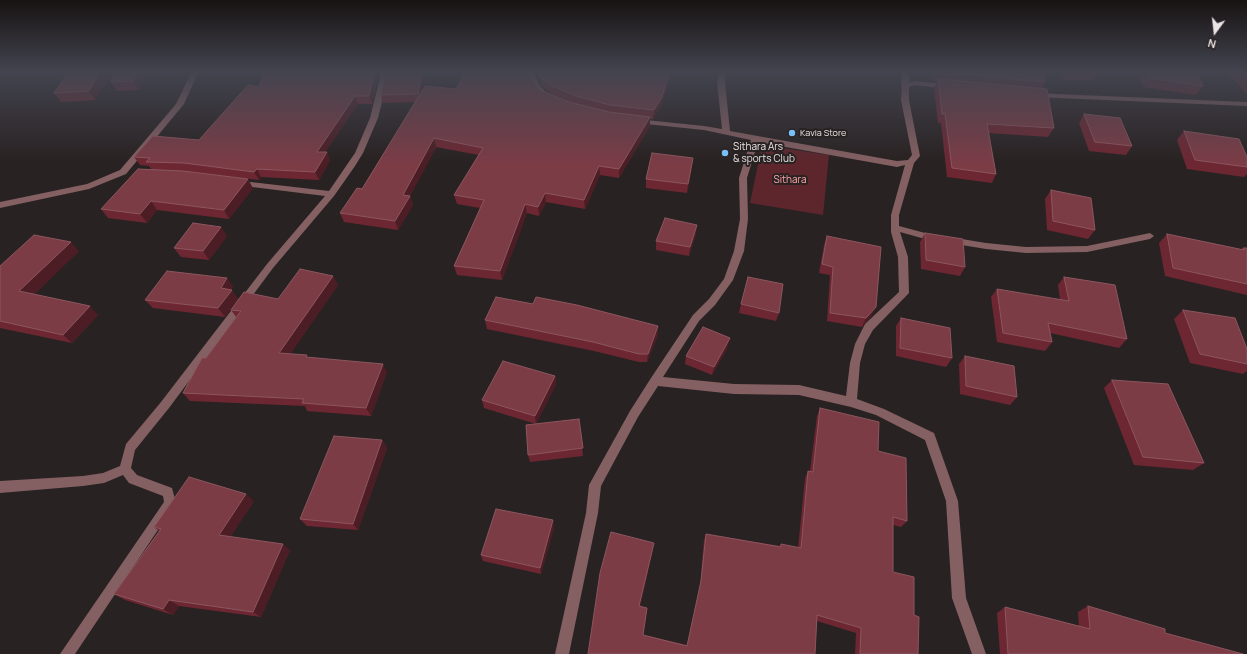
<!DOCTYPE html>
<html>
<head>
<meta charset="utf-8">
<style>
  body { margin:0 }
  #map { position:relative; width:1247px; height:654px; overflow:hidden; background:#292222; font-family:Manrope,sans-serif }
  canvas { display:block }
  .north { position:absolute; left:1195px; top:12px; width:40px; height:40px; -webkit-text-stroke:3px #292222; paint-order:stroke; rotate:195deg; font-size:11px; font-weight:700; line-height:16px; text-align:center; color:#eae4e5 }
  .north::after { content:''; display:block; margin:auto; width:14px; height:18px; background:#eae4e5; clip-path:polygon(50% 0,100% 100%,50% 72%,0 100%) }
</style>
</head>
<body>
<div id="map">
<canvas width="1247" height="654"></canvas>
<div class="north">N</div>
</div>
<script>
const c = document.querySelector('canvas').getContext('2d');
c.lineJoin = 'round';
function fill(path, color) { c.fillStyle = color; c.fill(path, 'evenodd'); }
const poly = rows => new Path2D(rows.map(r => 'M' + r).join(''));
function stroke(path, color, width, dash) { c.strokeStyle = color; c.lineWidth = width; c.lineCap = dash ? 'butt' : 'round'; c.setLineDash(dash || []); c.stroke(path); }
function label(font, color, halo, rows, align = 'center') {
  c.font = font + ' Manrope,sans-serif'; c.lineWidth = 4; c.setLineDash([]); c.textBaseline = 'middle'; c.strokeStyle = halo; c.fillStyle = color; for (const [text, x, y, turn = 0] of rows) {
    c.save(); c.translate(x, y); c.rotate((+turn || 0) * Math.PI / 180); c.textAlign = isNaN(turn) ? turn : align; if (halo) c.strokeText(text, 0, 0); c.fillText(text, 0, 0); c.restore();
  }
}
fill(poly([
  [762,145,829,155,823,215,750,203]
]), '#5d262c');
fill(poly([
  [902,71,910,71,909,86,905,88,901,86,902,71]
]), '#856062');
fill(poly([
  [192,71,199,71,184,104,126,174,89,189,0,208,0,202,87,184,120,170,176,104,192,71],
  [380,71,388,71,388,78,378,118,363,153,355,166,334,196,273,268,169,408,135,450,131,468,137,475,172,488,176,503,75,654,60,654,164,502,163,496,129,483,123,475,104,483,83,486,0,493,0,481,83,476,103,473,120,466,126,444,161,402,267,264,325,196,236,185,233,184,233,180,329,191,355,153,370,118,380,78,380,71],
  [528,71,535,71,535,75,540,86,549,95,548,97,542,97,534,89,527,75,528,71],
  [719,71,726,71,725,82,730,131,897,161,908,160,912,155,901,100,902,84,915,81,952,85,952,89,949,89,915,85,909,87,909,100,920,156,914,163,899,215,899,226,925,233,986,243,1026,247,1087,246,1150,233,1154,236,1150,239,1087,252,1026,253,986,249,925,239,900,232,908,257,909,293,873,330,865,344,860,363,857,399,884,409,934,433,958,501,966,598,986,654,972,654,952,598,946,501,925,440,876,415,851,407,799,395,734,394,658,386,638,417,601,486,598,513,569,654,555,654,586,513,589,485,630,411,651,378,693,315,709,299,724,279,734,251,740,219,739,178,751,140,704,130,636,123,632,121,636,119,704,126,722,129,717,82,719,71],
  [758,142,897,167,905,165,891,215,891,232,898,257,899,292,865,324,855,344,850,363,846,396,799,385,734,384,663,377,699,321,715,305,733,280,744,251,748,219,747,178,758,142],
  [1032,93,1247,102,1247,106,1035,97,1031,95,1032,93]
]), '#856062');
fill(poly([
  [114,71,146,71,139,90,117,91,111,82],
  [379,71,372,104,358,104,325,152,330,160,319,180,261,177,259,180,189,172,162,170,253,188,229,219,157,210,147,223,108,218,101,209,152,170,149,166,140,165,134,157,199,140,259,87],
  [537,71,670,71,670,80,661,106,653,119,650,119,650,126,619,178,600,175,585,209,546,202,539,216,527,213,502,280,457,275,454,266,480,208,457,204,454,195,479,155,436,147,410,196,413,205,398,230,344,222,340,213,362,189,415,102,383,103,381,95,422,91,456,89,531,79,540,90,569,102,575,104,549,93,541,85],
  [932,71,1044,71,1045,82,1042,89,1054,128,1048,137,989,133,996,174,992,183,947,177,941,123,938,123,934,88,937,81,933,81],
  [1059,71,1099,71,1094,80,1062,80],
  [1136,71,1196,71,1203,86,1196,95,1143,87],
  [1226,71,1247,71,1247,93,1246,93],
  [109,78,95,100,61,102,54,93],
  [1084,114,1132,146,1126,155,1089,151,1079,123],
  [1184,131,1247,157,1247,174,1244,177,1187,169,1177,140],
  [692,167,687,193,646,188,646,179],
  [1051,190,1095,230,1088,239,1047,230,1045,199],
  [925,233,965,267,960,276,921,269,920,242],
  [696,234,689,256,656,250,656,241],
  [1167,234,1240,250,1243,248,1247,248,1247,295,1165,276,1159,243],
  [227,236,209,260,181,257,174,248],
  [827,236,872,315,862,327,827,321,830,275,819,273,824,245],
  [79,251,34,294,98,315,72,343,0,328,0,266],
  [333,276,338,285,290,354,387,372,371,416,307,411,305,406,190,401,183,393,236,317,231,310,278,299],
  [1064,277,1127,339,1119,348,1050,333,1052,342,1045,351,997,342,991,297,997,289,1060,300,1058,285],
  [233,286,231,290,238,299,225,317,153,308,145,300],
  [741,304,779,313,776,321,739,313],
  [1183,310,1247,364,1247,371,1243,374,1190,363,1174,319],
  [901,318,952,358,946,367,896,356,896,326],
  [485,320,658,335,647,362,639,362,594,351,487,329],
  [728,347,712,375,685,364,686,356],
  [965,356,1017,397,1010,405,960,394,959,364],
  [555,376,556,384,536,424,579,419,583,456,530,462,528,455,536,424,484,408,482,400],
  [1112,380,1204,463,1193,470,1134,465,1104,388],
  [820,408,878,451,907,521,901,527,893,525,893,572,914,615,918,654,855,654,856,633,817,621,815,654,588,654,653,549,640,607,647,608,643,635,687,645,700,587,704,540,706,534,780,546,781,544,798,548,805,478,808,471,810,471,817,416],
  [382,440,387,448,358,530,307,526,300,519],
  [254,501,230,537,290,550,261,617,179,606,173,615,125,600,114,594,159,531,154,527],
  [554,527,541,574,483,561,481,555],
  [1088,606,1165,633,1243,654,1000,654,997,613,1005,607,1079,626,1078,612]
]), '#6d2732');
fill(poly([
  [101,71,105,71,109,78,95,100,89,91],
  [137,71,146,71,139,90,133,81],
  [375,71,379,71,372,104,369,96],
  [422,71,425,71,420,102,418,94],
  [670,71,670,80,661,106,653,119,654,110],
  [355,96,358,104,320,160,317,152],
  [650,117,650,126,619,178,619,169],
  [434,138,436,147,410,196,413,205,398,230,395,221,403,195],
  [327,152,330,160,319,180,315,172],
  [693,158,692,167,687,193,688,184],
  [599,166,600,175,585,209,584,200],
  [257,169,261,177,259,180,254,172],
  [248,179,253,188,229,219,224,210],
  [545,193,546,202,539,216,538,207],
  [151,201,157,210,147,223,140,214],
  [525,204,527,213,502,280,500,271],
  [697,225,696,234,689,256,690,247],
  [221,227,227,236,209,260,203,251],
  [71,242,79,251,29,300,19,291],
  [333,276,338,285,285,362,279,353],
  [227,278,233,286,227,296,221,288],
  [232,290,238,299,225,317,218,308],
  [90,306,98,315,72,343,63,335],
  [876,307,872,315,862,327,866,318],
  [658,326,658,335,647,362,648,354],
  [730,338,728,347,712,375,714,367],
  [383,364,387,372,371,416,366,408],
  [555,376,556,384,536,424,535,416],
  [382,440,387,448,358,530,353,524],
  [246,494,254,501,227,542,219,535],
  [553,520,554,527,541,574,540,568],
  [654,543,653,549,639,612,639,606],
  [283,544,290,550,261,617,253,612],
  [169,600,179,606,173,615,163,609]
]), '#4c1d24');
const building = poly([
  [69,71,101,71,89,91,54,93,69,71],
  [114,71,137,71,133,81,111,82,114,71],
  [265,71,375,71,369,96,355,96,317,152,327,152,315,172,257,169,254,172,184,163,146,162,150,158,134,157,153,136,199,140,248,85,259,87,265,71],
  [386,71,422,71,418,94,381,95,386,71],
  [466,71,527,71,531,79,540,90,569,102,609,112,650,117,619,169,599,166,584,200,545,193,538,207,525,204,500,271,454,266,484,200,454,195,483,148,434,138,403,195,410,196,395,221,340,213,357,188,362,189,425,86,456,89,466,71],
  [539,71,670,71,662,97,654,110,610,105,576,96,548,84,540,76,539,71],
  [937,71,1044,71,1045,82,937,72,937,71],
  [1146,71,1196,71,1203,86,1149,78,1146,71],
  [1241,71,1247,71,1247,77,1241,71],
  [938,79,1047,89,1054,128,987,124,996,174,952,168,945,114,942,114,938,79],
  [1084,114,1120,118,1132,146,1095,142,1084,114],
  [1184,131,1239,139,1247,157,1247,167,1195,160,1184,131],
  [652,153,693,158,688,184,646,179,652,153],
  [138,169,183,171,248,179,224,210,151,201,140,214,101,209,138,169],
  [1051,190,1091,198,1095,230,1053,221,1051,190],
  [665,218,697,225,690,247,656,241,665,218],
  [193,223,221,227,203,251,174,248,193,223],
  [925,233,963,239,965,267,926,260,925,233],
  [1167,234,1244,250,1243,248,1247,248,1247,284,1173,268,1167,234],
  [34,235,71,242,19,291,90,306,63,335,0,321,0,266,34,235],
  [827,236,881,247,876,307,866,318,830,313,833,267,822,264,827,236],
  [300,269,333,276,279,353,307,355,306,357,383,364,366,408,302,403,304,399,183,393,202,358,206,358,241,311,231,310,244,292,278,299,300,269],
  [167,271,227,278,221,288,232,290,218,308,145,300,167,271],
  [748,277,783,284,779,313,741,304,748,277],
  [1064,277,1115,285,1127,339,1048,323,1052,342,1003,333,997,289,1069,301,1064,277],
  [496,297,533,304,536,297,577,305,658,326,648,354,639,354,593,342,485,320,496,297],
  [1183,310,1235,318,1247,349,1247,364,1200,354,1183,310],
  [901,318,950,328,952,358,900,348,901,318],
  [703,327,730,338,714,367,686,356,703,327],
  [965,356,1014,366,1017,397,966,386,965,356],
  [503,361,555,376,535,416,482,400,503,361],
  [1112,380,1168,384,1204,463,1143,457,1112,380],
  [820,408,879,422,878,451,906,458,907,521,893,517,893,572,914,577,914,615,919,617,918,654,860,654,861,628,817,615,815,654,588,654,600,573,611,532,654,543,639,606,647,608,643,635,687,646,701,581,706,534,781,547,781,544,801,548,808,471,813,472,820,408],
  [579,419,583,448,528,455,526,425,579,419],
  [334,436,382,440,353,524,300,519,334,436],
  [189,477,246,494,219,535,283,544,253,612,169,600,163,609,114,594,161,529,154,527,189,477],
  [496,509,553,520,540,568,481,555,496,509],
  [1088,606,1165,629,1165,633,1243,654,1008,654,1005,607,1090,629,1088,606]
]);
fill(building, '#7b3c46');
stroke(building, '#8c565f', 1);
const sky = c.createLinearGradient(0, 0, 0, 163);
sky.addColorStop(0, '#171313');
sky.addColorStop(0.44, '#43444f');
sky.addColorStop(1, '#43444f00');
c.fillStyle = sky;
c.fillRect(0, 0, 1247, 163);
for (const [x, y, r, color] of [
  [792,133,4,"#76c0f7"],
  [725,153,4,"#76c0f7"]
]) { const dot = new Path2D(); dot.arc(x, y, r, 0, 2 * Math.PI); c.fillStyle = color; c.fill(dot); stroke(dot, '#292222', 1.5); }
label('9px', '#eae4e5', '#292222', [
  ["Kavia Store",800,133]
], 'left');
label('10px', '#eae4e5', '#292222', [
  ["Sithara Ars",733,147],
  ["& sports Club",733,159]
], 'left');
label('10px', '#ffa3a9', '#292222', [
  ["Sithara",790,180]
]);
</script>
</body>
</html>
